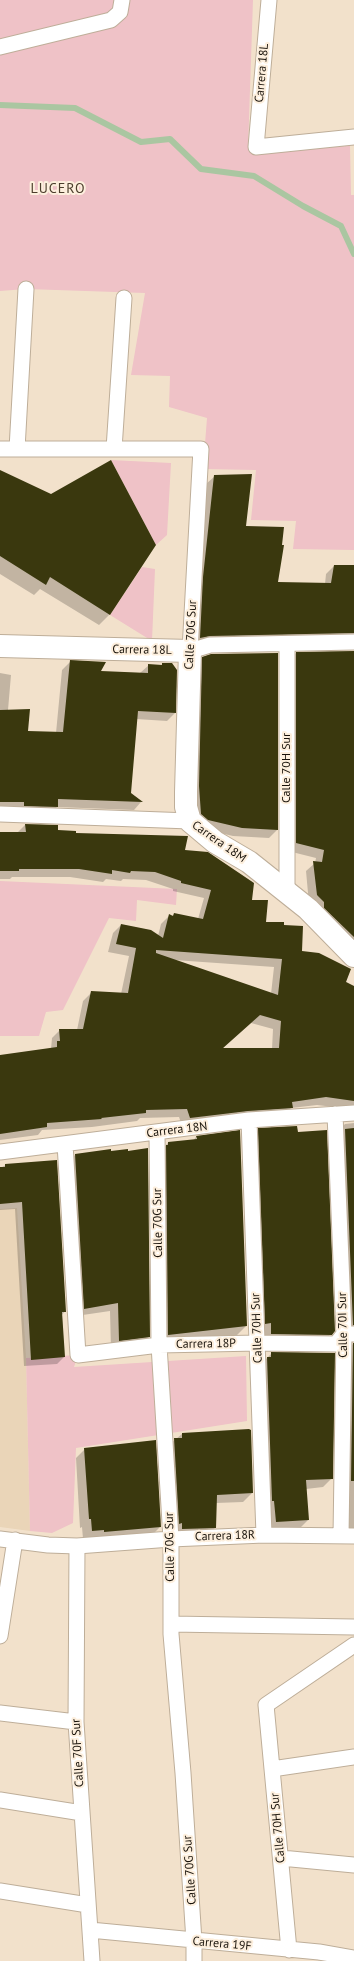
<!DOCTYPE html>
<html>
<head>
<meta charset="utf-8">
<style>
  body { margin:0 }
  canvas { display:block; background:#f2e1cb }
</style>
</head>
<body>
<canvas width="354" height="1961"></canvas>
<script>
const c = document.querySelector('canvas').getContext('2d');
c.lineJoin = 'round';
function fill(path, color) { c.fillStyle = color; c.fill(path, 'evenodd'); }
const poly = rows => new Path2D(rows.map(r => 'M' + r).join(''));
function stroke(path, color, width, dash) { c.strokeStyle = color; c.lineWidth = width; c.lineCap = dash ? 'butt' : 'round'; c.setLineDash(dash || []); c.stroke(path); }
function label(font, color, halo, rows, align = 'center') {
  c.font = font + ' "PT Sans",sans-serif'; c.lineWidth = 4; c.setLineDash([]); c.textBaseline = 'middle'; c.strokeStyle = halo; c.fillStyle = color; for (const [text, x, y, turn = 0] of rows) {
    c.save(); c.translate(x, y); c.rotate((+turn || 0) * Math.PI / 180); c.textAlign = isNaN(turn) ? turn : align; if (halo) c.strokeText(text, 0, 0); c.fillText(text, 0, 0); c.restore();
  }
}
fill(poly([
  [17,1208,26,1358,30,1531,0,1527,0,1209]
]), '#ead5b8');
fill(poly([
  [0,0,253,0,248,150,350,146,351,195,354,195,354,550,293,549,296,521,251,520,256,470,203,469,207,418,169,407,170,376,131,375,145,293,26,289,0,291],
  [111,460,171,463,167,535,156,545],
  [142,567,155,569,152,641,110,615],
  [0,881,177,889,176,905,137,900,136,921,109,918,63,1010,46,1012,39,1036,0,1036],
  [78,1355,74,1367,246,1356,247,1421,76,1448,73,1523,52,1533,30,1531,26,1358]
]), '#efc2c7');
fill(poly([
  [0,472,110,614,99,625,40,589,34,595,0,574],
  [215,476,277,583,325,584,326,574,334,566,354,566,354,648,193,646,206,484],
  [354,652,354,948,309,904,306,871,315,863,316,858,288,851,288,661,296,653],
  [203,658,277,830,269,838,233,836,199,828,193,823,194,666],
  [71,661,99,672,140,673,149,665,161,665,163,664,175,713,167,721,136,719,130,793,141,802,134,810,57,807,49,815,0,809,0,673,11,675,8,710,27,732,56,733,62,670],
  [25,825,184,851,208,853,253,884,251,901,265,925,301,952,354,987,354,1119,334,1107,317,1105,291,1108,284,1116,182,1126,179,1117,140,1118,137,1121,92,1127,42,1130,38,1135,0,1140,0,1056,51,1049,52,1038,60,1030,77,1030,83,1001,92,992,121,994,129,956,108,952,113,933,121,925,158,936,161,924,169,916,172,916,175,914,198,919,204,898,173,891,173,889,146,880,123,879,121,881,106,879,103,882,70,877,12,877,10,879,0,879,0,833,17,833],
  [174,960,274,967,271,994],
  [251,1023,273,1029,272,1049,222,1049],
  [354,1123,354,1340,351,1334,337,1132,345,1124],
  [259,1129,331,1334,322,1343,263,1342,250,1138],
  [196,1137,246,1326,237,1335,159,1344,159,1152,168,1143,193,1141],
  [75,1155,149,1337,140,1345,111,1349,110,1311,76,1316,67,1164],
  [56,1161,65,1311,62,1315,64,1357,57,1364,24,1366,15,1209,0,1210,0,1168,6,1165],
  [353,1344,354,1344,354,1536,342,1535,345,1352],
  [272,1353,332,1478,323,1487,306,1489,308,1520,299,1529,267,1530,258,1367],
  [182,1434,252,1493,243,1502,216,1503,215,1528,206,1537,173,1538,165,1448],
  [85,1449,160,1527,151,1536,83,1539,82,1527,80,1528,76,1458]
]), '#0003');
stroke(poly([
  [0,105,75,108,141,142,170,139,201,169,254,176,303,206,341,226,354,254]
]), '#aac6a1', 6);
fill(poly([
  [111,460,156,545,110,615,50,577,46,585,0,556,0,470,51,494],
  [252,474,246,526,284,527,282,545,284,545,278,582,331,583,334,565,354,565,354,633,210,636,200,638,203,577,214,475],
  [354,651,354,937,324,908,324,902,317,895,313,861,322,862,324,850,296,843,296,652],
  [278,653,278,830,242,828,208,820,201,814,199,786,202,657,211,654],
  [70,660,106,662,101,671,148,673,148,664,162,665,162,663,172,663,177,670,176,713,138,711,131,793,143,802,58,799,58,807,24,806,24,802,0,802,0,710,30,709,28,731,63,732],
  [25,824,58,825,58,830,76,831,76,833,188,836,185,850,208,852,254,883,252,900,268,900,266,922,284,922,284,925,303,926,302,951,319,953,351,969,346,982,354,986,354,1101,326,1097,292,1102,293,1108,248,1111,190,1118,187,1109,146,1110,146,1113,101,1118,102,1119,47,1123,47,1127,0,1134,0,1055,57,1047,57,1041,60,1041,59,1029,83,1029,91,991,128,993,136,948,116,944,121,924,151,930,163,938,169,914,173,916,174,913,203,919,211,890,181,883,181,881,155,872,131,871,130,873,112,870,112,874,79,869,19,869,19,871,0,871,0,832,26,832],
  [156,950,282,959,278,995,156,953],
  [260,1015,281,1021,279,1048,223,1048],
  [297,1126,298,1132,327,1130,335,1331,332,1335,271,1334,271,1323,265,1324,258,1128],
  [354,1128,354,1325,353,1325,345,1129],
  [240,1130,247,1326,168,1335,166,1145,168,1145,168,1142,197,1139,196,1136],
  [148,1148,150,1337,119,1341,118,1303,84,1309,75,1154,111,1149,111,1151,128,1149,128,1151],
  [57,1160,66,1312,62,1312,65,1357,31,1360,22,1202,0,1204,0,1167,5,1167,5,1164],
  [353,1343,354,1343,354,1481,351,1481],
  [271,1352,335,1353,333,1479,306,1480,309,1520,276,1522,274,1501,272,1501,267,1357,271,1357],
  [249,1429,251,1430,253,1493,217,1495,216,1528,182,1529,182,1523,179,1524,174,1438,182,1438,182,1433],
  [156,1440,161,1527,104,1532,104,1530,92,1531,91,1519,89,1519,84,1448]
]), '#3a380e');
const street = poly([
  [269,0,256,147,354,137],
  [0,47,111,20,120,12,122,0],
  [0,449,201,449,190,651,210,645,354,642],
  [17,449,26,289],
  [114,449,124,298],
  [287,644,287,892],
  [0,814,190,821],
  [335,1114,344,1334,341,1536],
  [249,1120,264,1535],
  [157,1132,159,1345,171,1539,171,1634,183,1773,194,1941,194,1961],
  [65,1144,78,1355,159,1345,258,1343,336,1344,344,1334,354,1334],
  [0,1152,249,1120,354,1113],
  [0,1539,48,1545,77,1546,171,1539,264,1535,354,1536],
  [77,1546,76,1722,92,1961],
  [171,1624,354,1627],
  [0,1636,15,1540],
  [0,1713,76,1722],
  [272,1769,354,1757],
  [0,1800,82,1813],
  [281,1858,354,1865],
  [0,1891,88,1905],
  [90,1930,319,1952,354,1958],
  [289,1950,266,1705,354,1645]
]);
const secondary = poly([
  [0,646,190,651,186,792,186,807,190,821,215,842,249,862,308,909,354,956]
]);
stroke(street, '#beae99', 17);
stroke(secondary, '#beae99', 24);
stroke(street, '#fff', 15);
stroke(secondary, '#fff', 22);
label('12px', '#18120a', '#fdefdd', [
  ["Carrera 18L",262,73,-85],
  ["Calle 70G Sur",191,635,-87],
  ["Carrera 18L",142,650,1],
  ["Calle 70H Sur",287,768,-90],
  ["Carrera 18M",219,842,35],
  ["Carrera 18N",177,1130,-7],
  ["Calle 70G Sur",158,1223,-91],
  ["Calle 70I Sur",343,1325,-91],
  ["Calle 70H Sur",257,1328,-92],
  ["Carrera 18P",206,1344,-1],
  ["Carrera 18R",225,1536,-2],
  ["Calle 70G Sur",170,1547,-91],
  ["Calle 70F Sur",78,1753,-93],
  ["Calle 70H Sur",278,1828,-95],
  ["Calle 70G Sur",190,1870,-94],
  ["Carrera 19F",222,1944,5]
]);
c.letterSpacing = '1px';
label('14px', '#4c3e2c', '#fdefdd', [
  ["LUCERO",58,189]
]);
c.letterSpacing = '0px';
</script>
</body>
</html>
